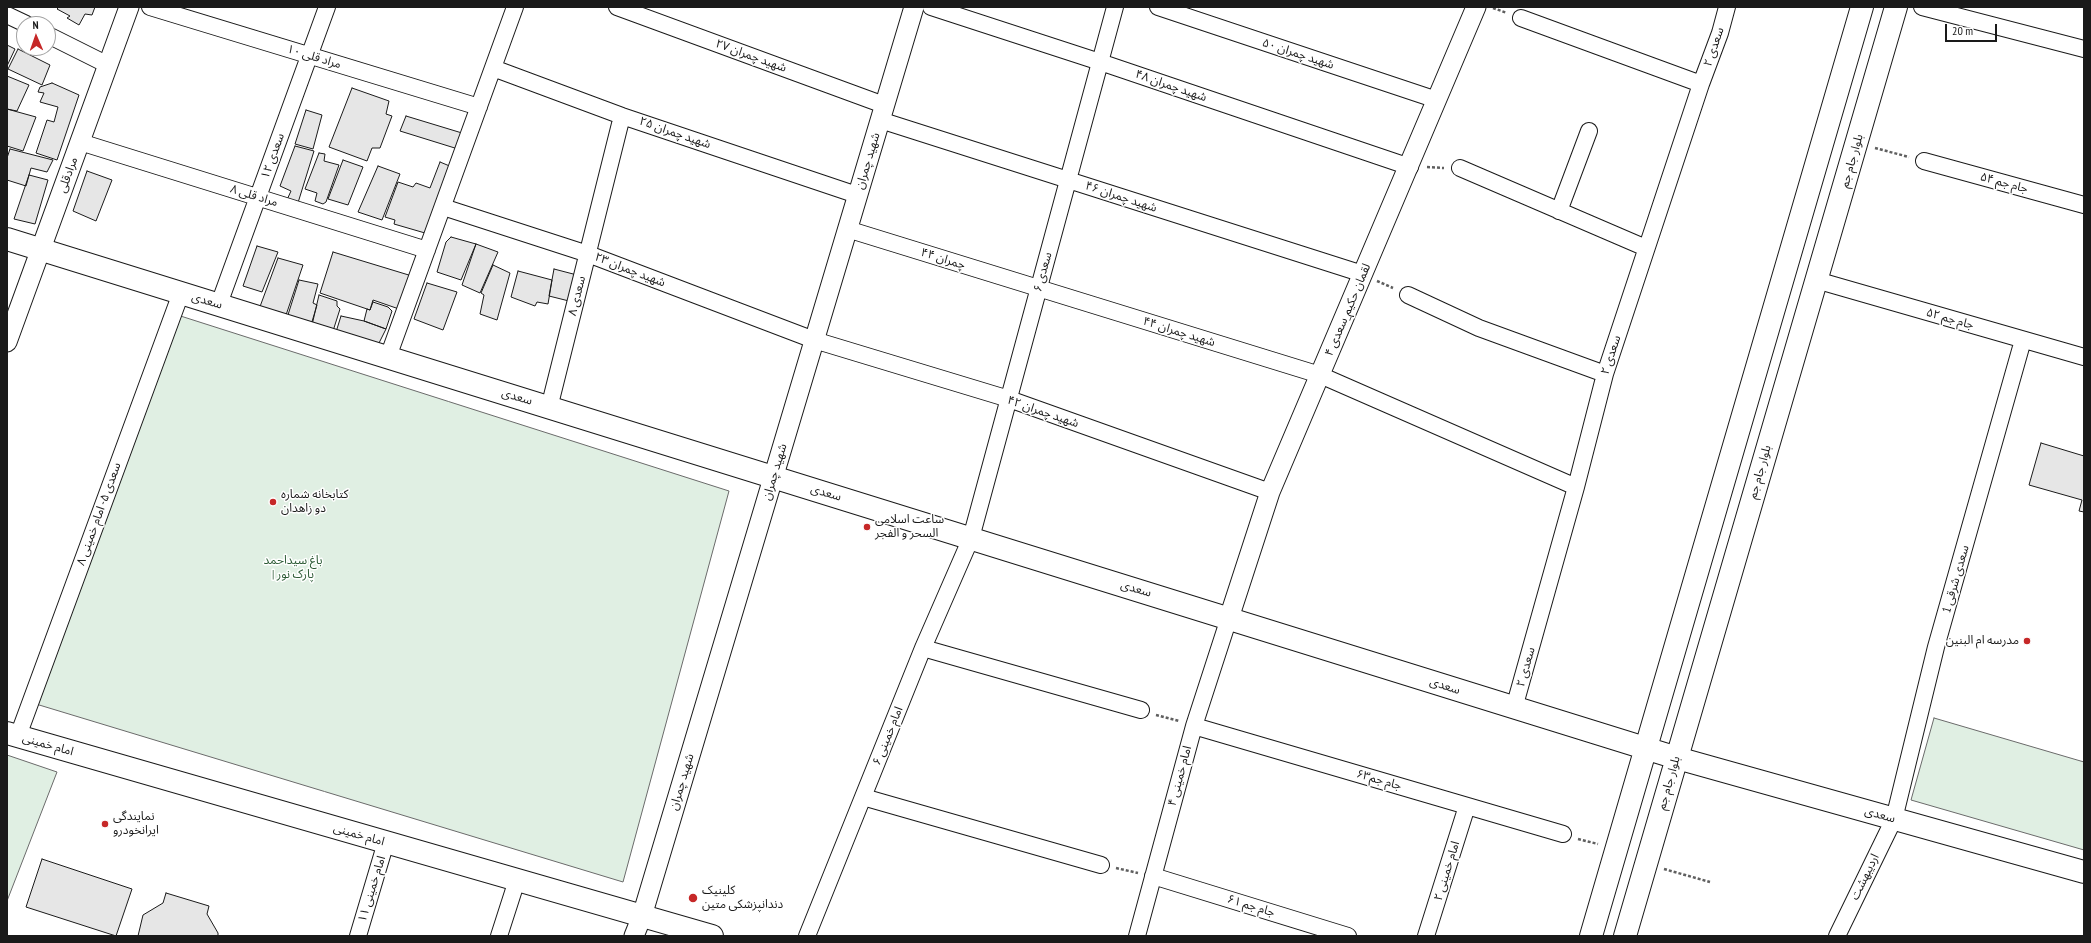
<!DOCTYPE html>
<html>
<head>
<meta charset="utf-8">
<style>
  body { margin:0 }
  #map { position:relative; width:2091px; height:943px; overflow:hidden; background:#fff; font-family:"PT Sans Narrow",sans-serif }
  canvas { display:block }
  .frame { position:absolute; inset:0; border:8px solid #1a1a1a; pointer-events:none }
  .north { position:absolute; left:16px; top:16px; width:40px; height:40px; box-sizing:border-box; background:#fff; border:1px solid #a3a3a3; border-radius:50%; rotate:358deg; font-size:11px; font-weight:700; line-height:16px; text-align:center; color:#1a1a1a }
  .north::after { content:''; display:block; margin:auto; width:14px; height:18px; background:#c62828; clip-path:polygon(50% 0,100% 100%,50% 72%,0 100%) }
  .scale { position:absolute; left:1945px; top:24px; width:52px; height:18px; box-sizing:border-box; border:2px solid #1a1a1a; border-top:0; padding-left:5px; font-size:12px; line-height:14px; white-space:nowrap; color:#1a1a1a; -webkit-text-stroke:3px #fff; paint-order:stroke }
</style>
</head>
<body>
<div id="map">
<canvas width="2091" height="943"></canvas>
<div class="frame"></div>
<div class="north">N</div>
<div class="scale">20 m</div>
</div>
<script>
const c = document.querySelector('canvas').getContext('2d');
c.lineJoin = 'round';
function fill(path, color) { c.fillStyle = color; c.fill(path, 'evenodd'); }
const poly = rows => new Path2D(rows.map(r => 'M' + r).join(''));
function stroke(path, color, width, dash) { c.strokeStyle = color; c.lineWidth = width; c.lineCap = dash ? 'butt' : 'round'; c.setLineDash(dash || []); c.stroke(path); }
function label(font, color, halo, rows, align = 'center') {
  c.font = font + ' "PT Sans Narrow","Noto Sans Arabic",sans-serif'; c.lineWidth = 3; c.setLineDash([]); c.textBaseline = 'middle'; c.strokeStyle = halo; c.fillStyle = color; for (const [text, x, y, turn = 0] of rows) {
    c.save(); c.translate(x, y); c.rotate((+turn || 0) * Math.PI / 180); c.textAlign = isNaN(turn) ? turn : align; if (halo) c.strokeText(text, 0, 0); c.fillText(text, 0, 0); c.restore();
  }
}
const green = poly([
  [168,312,729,491,623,882,26,701,168,312],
  [1934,718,2084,762,2084,850,1911,800,1934,718],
  [7,755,57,772,7,901,7,755]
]);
fill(green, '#e0efe3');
stroke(green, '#6a6a6a', 1);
const building = poly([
  [59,7,95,7,92,15,85,14,79,25,67,18,70,16,57,9,59,7],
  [7,45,15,49,7,66,7,45],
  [18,49,50,65,42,85,8,69,18,49],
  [7,76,29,85,17,111,7,109,7,76],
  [52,83,79,95,57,160,36,153,47,120,54,122,58,107,40,102,44,93,38,92,40,87,52,83],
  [352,88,389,101,386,114,392,116,380,148,372,148,367,161,329,147,352,88],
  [7,109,36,117,23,151,7,146,7,109],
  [306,110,322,115,313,149,295,144,306,110],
  [406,116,462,133,458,149,400,131,406,116],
  [295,146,314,151,297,206,286,202,291,191,280,186,295,146],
  [10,149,53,160,47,172,31,168,26,186,7,180,7,158,10,149],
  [319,153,325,154,324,161,339,165,326,202,323,204,315,201,317,193,305,189,319,153],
  [343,160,363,167,348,205,328,199,343,160],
  [440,162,452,167,425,233,394,224,395,220,385,217,398,182,413,187,416,183,430,188,440,162],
  [378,166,400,174,382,220,358,212,378,166],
  [87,171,112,180,96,221,73,211,87,171],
  [29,175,48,180,35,224,14,219,29,175],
  [451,237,476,244,461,280,437,272,446,242,451,237],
  [476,244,498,252,480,293,462,285,476,244],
  [257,246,278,252,262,292,243,286,257,246],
  [333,252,412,276,399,309,373,300,370,310,320,293,333,252],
  [278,258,303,265,285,318,258,312,278,258],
  [493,265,510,273,497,320,480,314,484,295,481,293,493,265],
  [554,269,577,275,569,301,549,296,554,269],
  [518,271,552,280,548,304,537,302,535,306,511,297,518,271],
  [299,280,318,284,313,303,317,305,311,325,287,318,299,280],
  [427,283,457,292,443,330,414,319,427,283],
  [319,295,337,301,337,306,340,309,333,331,312,325,319,295],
  [373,302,388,307,392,311,386,329,364,321,367,309,370,310,373,302],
  [341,316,364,321,386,329,378,345,336,332,341,316],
  [2041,443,2084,456,2084,512,2079,511,2082,500,2029,485,2041,443],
  [42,859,132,889,116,936,26,907,42,859],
  [166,893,209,906,207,914,218,933,218,936,138,936,143,915,163,903,166,893]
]);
fill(building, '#e6e6e6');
stroke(building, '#1a1a1a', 1);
const minor = poly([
  [150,7,479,107],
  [617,7,884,105],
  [931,7,1100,62,1410,167],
  [1158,7,1437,100],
  [1922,7,2084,49],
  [7,15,26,24],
  [1521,18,1701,84],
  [48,35,108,65],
  [493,68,622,116,857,195],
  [880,120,1363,274],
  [80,142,427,250],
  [1924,161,2084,205],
  [1460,168,1646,248],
  [443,207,588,254,814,340,1009,399,1270,492],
  [1559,211,1589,131],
  [847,229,1320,375,1576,487],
  [1816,280,2084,357],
  [1408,295,1479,328,1605,374],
  [219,304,327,7],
  [388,357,515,7],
  [549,408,622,116],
  [923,648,1141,710],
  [1514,708,1576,487,1605,374,1701,84,1720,33,1727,7],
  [1194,726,1563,834],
  [18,736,181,293],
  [863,797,1101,865],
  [1153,876,1348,936],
  [358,936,386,842],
  [499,936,517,880],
  [807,936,923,648,971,538,1115,7],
  [1137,936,1194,726,1229,618],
  [1426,936,1467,806],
  [1837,936,1894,819,1936,647,2023,340]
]);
const tertiary = poly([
  [7,342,129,7],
  [1229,618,1270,492,1476,7],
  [634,936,642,916,914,7]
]);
const secondary = poly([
  [7,239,1677,758,2084,872],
  [7,733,712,936],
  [1591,936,1862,7],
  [1625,936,1896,7]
]);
stroke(minor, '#1a1a1a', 18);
stroke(tertiary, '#1a1a1a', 21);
stroke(secondary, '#1a1a1a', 24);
stroke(poly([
  [1493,8,1507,13],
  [1875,148,1909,157],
  [1427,167,1444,168],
  [1377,281,1393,288],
  [1156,715,1179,721],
  [1578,839,1598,844],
  [1116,868,1138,873],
  [1664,869,1710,882]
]), '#5f5f5f', 2.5, [3, 2]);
stroke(minor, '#fff', 16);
stroke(tertiary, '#fff', 19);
stroke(secondary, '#fff', 22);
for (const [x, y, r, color] of [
  [273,502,4,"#c62828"],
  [867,527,4,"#c62828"],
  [2027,641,4,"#c62828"],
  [105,824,4,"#c62828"],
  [693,898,5,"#c62828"]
]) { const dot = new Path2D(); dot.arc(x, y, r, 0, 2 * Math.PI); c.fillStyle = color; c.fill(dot); stroke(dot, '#fff', 1.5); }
label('12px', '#1a1a1a', '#fff', [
  ["سعدی ۲",1714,47,-71],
  ["شهید چمران ۵۰",1298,54,18],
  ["شهید چمران ۲۷",751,56,20],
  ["مراد قلی ۱۰",314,57,17],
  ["شهید چمران ۴۸",1171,86,19],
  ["شهید چمران ۲۵",675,133,19],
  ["سعدی ۱۲",273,156,-70],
  ["شهید چمران",868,161,-73],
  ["بلوار جام جم",1852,161,-74],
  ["مرادقلی",68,175,-70],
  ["جام جم ۵۴",2004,183,15],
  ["مراد قلی ۸",254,196,17],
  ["شهید چمران ۴۶",1121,197,18],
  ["چمران ۴۴",943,259,17],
  ["شهید چمران ۲۳",630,270,21],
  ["سعدی ۶",1043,272,-75],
  ["سعدی ۸",577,296,-76],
  ["سعدی",207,301,17],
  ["لقمان حکیم_سعدی ۴",1348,310,-67],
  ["جام جم ۵۲",1950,319,16],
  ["شهید چمران ۴۴",1179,332,17],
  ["سعدی ۲",1611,355,-72],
  ["سعدی",517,397,17],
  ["شهید چمران ۴۲",1043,412,19],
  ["شهید چمران",775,472,-73],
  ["بلوار جام جم",1760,472,-74],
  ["سعدی",826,493,17],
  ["سعدی ۵- امام خمینی ۸",99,514,-70],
  ["سعدی شرقی 1",1956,579,-74],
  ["سعدی",1136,589,17],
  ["سعدی ۲",1526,667,-74],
  ["سعدی",1445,686,18],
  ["امام خمینی ۶",888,736,-68],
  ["امام خمینی",48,745,16],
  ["امام خمینی ۴",1180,776,-75],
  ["جام جم۶۳",1379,780,16],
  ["شهید چمران",682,782,-73],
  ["بلوار جام جم",1669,783,-74],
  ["سعدی",1880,815,16],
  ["امام خمینی",359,835,16],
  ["امام خمینی ۲",1447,871,-73],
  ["اردیبهشت",1865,877,-64],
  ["امام خمینی ۱۱",372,889,-73],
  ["جام جم ۶۱",1251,906,17]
]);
label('12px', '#1a1a1a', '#fff', [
  ["کتابخانه شماره",281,495],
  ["دو زاهدان",281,509],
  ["ساعت اسلامی",875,520],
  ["السحر و الفجر",875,534],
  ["مدرسه ام البنین",2019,641,"right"],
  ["نمایندگی",113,817],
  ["ایرانخودرو",113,831],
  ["کلینیک",702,891],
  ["دندانپزشکی متین",702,905]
], 'left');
label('12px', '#2b5a34', '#fff', [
  ["باغ سیداحمد",293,561],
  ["| پارک نور",293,575]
]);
</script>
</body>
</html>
